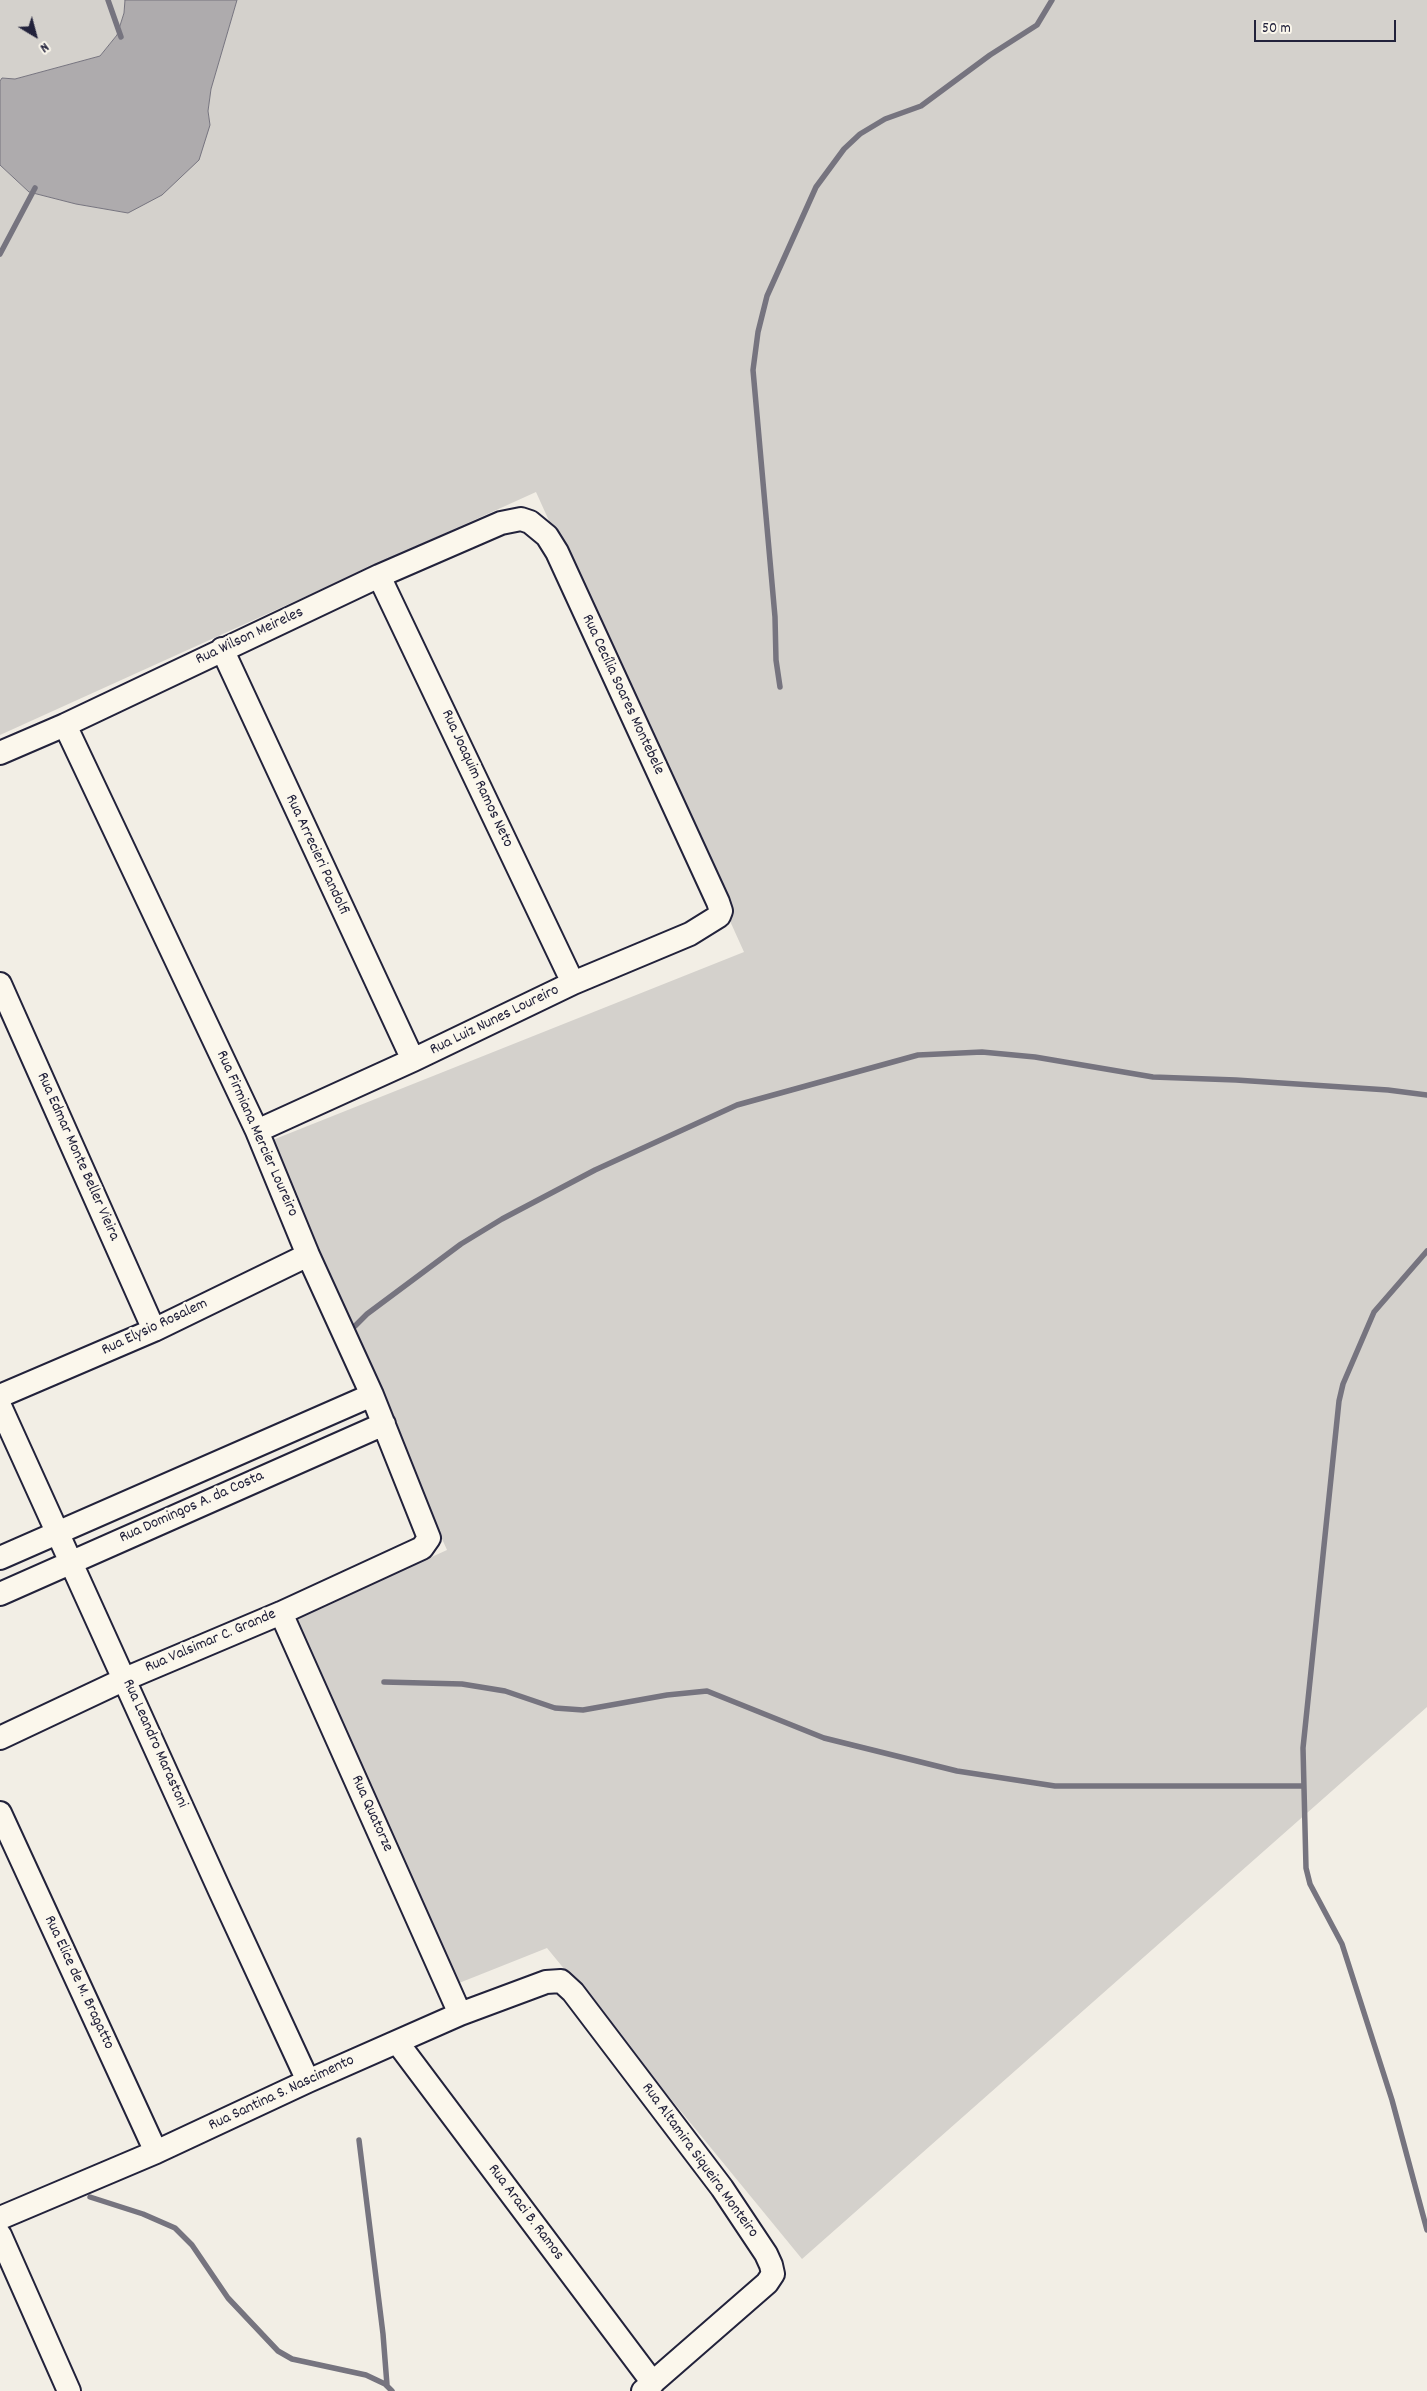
<!DOCTYPE html>
<html>
<head>
<meta charset="utf-8">
<style>
  body { margin:0 }
  #map { position:relative; width:1427px; height:2391px; overflow:hidden; background:#f2eee5; font-family:Dekko,sans-serif }
  canvas { display:block }
  .north { position:absolute; left:10px; top:10px; width:50px; height:50px; -webkit-text-stroke:4px #fbf7ec; paint-order:stroke; rotate:143deg; font-size:14px; font-weight:700; line-height:20px; text-align:center; color:#22223b }
  .north::after { content:''; display:block; margin:auto; width:18px; height:22px; background:#22223b; clip-path:polygon(50% 0,100% 100%,50% 72%,0 100%) }
  .scale { position:absolute; left:1254px; top:20px; width:142px; height:22px; box-sizing:border-box; border:2px solid #22223b; border-top:0; padding-left:6px; font-size:15px; line-height:18px; white-space:nowrap; color:#22223b; -webkit-text-stroke:4px #fbf7ec; paint-order:stroke }
</style>
</head>
<body>
<div id="map">
<canvas width="1427" height="2391"></canvas>
<div class="north">N</div>
<div class="scale">50 m</div>
</div>
<script>
const c = document.querySelector('canvas').getContext('2d');
c.lineJoin = 'round';
function fill(path, color) { c.fillStyle = color; c.fill(path, 'evenodd'); }
const poly = rows => new Path2D(rows.map(r => 'M' + r).join(''));
function stroke(path, color, width, dash) { c.strokeStyle = color; c.lineWidth = width; c.lineCap = dash ? 'butt' : 'round'; c.setLineDash(dash || []); c.stroke(path); }
function label(font, color, halo, rows, align = 'center') {
  c.font = font + ' Dekko,sans-serif'; c.lineWidth = 5; c.setLineDash([]); c.textBaseline = 'middle'; c.strokeStyle = halo; c.fillStyle = color; for (const [text, x, y, turn = 0] of rows) {
    c.save(); c.translate(x, y); c.rotate((+turn || 0) * Math.PI / 180); c.textAlign = isNaN(turn) ? turn : align; if (halo) c.strokeText(text, 0, 0); c.fillText(text, 0, 0); c.restore();
  }
}
fill(poly([
  [0,0,125,0,124,13,117,35,100,56,15,79,2,78,0,81],
  [237,0,1427,0,1427,1707,802,2259,547,1948,449,1987,286,1623,447,1550,265,1143,744,952,536,492,0,735,0,165,29,192,76,204,128,213,210,125,208,111,211,89]
]), '#d4d1cc');
const water = poly([
  [125,0,237,0,211,89,208,111,210,125,199,160,162,195,128,213,76,204,29,192,0,165,0,81,2,78,15,79,100,56,117,35,124,13,125,0]
]);
fill(water, '#aeabad');
stroke(water, '#76747f', 1);
stroke(poly([
  [108,0,121,37],
  [0,254,35,188],
  [780,687,776,660,775,617,753,370,758,332,767,296,816,187,844,149,860,134,885,119,921,106,990,55,1037,25,1052,0],
  [1427,1251,1374,1312,1343,1384,1339,1401,1303,1748,1306,1868,1310,1884,1342,1944,1392,2100,1427,2230],
  [355,1326,367,1314,461,1244,502,1219,595,1170,737,1105,918,1055,982,1052,1035,1057,1153,1077,1236,1080,1388,1090,1427,1095],
  [384,1682,462,1684,505,1691,555,1708,583,1710,667,1695,707,1691,824,1738,957,1771,1055,1786,1304,1786],
  [359,2140,383,2334,387,2385],
  [90,2197,143,2214,175,2228,192,2245,228,2298,278,2351,292,2359,366,2375,385,2384,392,2391]
]), '#76747f', 5.5);
const minor = poly([
  [379,576,573,983],
  [222,649,413,1060],
  [0,753,65,725,379,576,501,523,521,519,530,522,547,536,557,552,718,902,721,911,719,916,690,934,573,983,413,1060,257,1131],
  [0,984,154,1330],
  [0,1396,154,1330,308,1255],
  [0,1406,220,1891,308,2081],
  [0,1558,372,1395],
  [0,1594,384,1424],
  [281,1613,460,2014],
  [0,1738,125,1679,281,1613,422,1548,429,1538,372,1395,308,1255,257,1131,65,725],
  [0,1813,156,2152],
  [397,2042,653,2383],
  [0,2218,156,2152,308,2081,460,2014,546,1982,561,1981,573,1992,722,2188,766,2254,771,2265,773,2274,767,2283,643,2391],
  [0,2235,69,2391]
]);
stroke(minor, '#22223b', 26);
stroke(minor, '#fbf7ec', 22);
label('16px', '#22223b', '#fbf7ec', [
  ["Rua Wilson Meireles",250,637,-25],
  ["Rua Cecília Soares Montebele",622,695,65],
  ["Rua Joaquim Ramos Neto",476,779,65],
  ["Rua Arrecieri Pandolfi",316,855,65],
  ["Rua Luiz Nunes Loureiro",495,1021,-26],
  ["Rua Firmiana Mercier Loureiro",256,1134,66],
  ["Rua Edmar Monte Beller Vieira",77,1157,66],
  ["Rua Elysio Rosalem",155,1328,-25],
  ["Rua Domingos A. da Costa",192,1508,-24],
  ["Rua Valsimar C. Grande",211,1642,-23],
  ["Rua Leandro Marastoni",154,1744,66],
  ["Rua Quatorze",371,1814,66],
  ["Rua Elice de M. Bragatto",78,1983,65],
  ["Rua Santina S. Nascimento",282,2094,-25],
  ["Rua Altamira Siqueira Monteiro",699,2161,54],
  ["Rua Araci B. Ramos",525,2213,53]
]);
</script>
</body>
</html>
